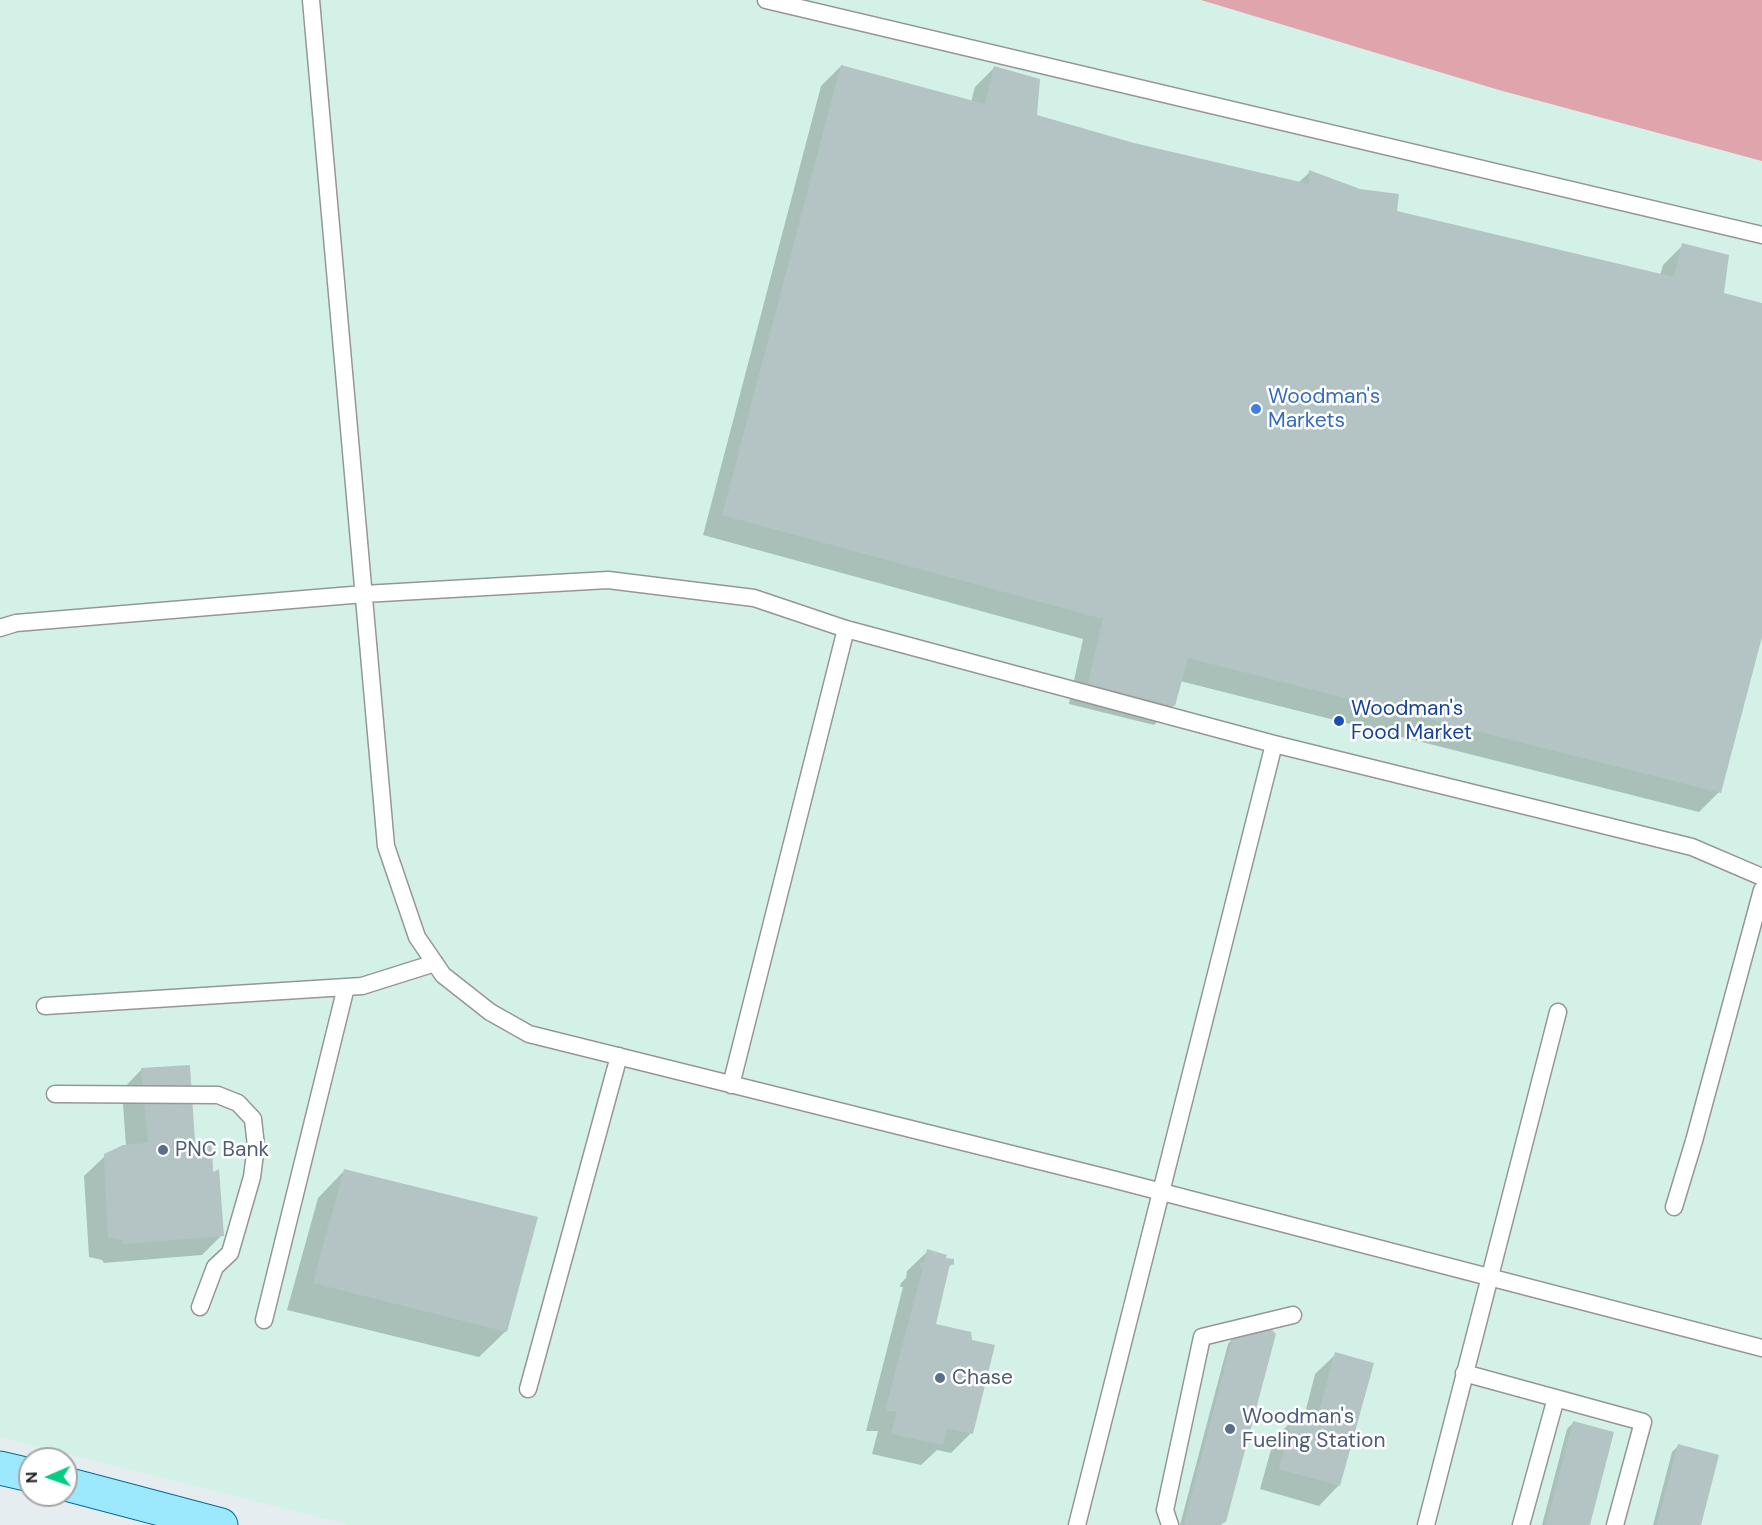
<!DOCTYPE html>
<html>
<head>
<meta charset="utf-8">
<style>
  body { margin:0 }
  #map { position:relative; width:1762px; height:1525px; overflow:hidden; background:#e5edf0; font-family:"DM Sans",sans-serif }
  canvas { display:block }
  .north { position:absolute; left:18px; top:1447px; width:60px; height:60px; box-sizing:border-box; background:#fff; border:2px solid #a5a5a5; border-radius:50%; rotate:268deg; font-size:16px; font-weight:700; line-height:24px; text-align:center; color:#1f1f1f }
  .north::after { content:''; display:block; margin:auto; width:21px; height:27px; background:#00ce85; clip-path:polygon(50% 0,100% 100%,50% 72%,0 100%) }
</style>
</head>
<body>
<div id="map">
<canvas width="1762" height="1525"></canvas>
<div class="north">N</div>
</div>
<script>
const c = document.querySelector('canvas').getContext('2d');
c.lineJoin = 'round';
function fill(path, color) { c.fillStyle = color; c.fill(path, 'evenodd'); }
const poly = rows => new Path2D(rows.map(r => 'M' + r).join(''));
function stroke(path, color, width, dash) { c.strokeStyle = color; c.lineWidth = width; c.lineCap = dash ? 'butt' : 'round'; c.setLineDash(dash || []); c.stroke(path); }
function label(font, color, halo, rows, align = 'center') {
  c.font = font + ' "DM Sans",sans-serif'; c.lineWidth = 5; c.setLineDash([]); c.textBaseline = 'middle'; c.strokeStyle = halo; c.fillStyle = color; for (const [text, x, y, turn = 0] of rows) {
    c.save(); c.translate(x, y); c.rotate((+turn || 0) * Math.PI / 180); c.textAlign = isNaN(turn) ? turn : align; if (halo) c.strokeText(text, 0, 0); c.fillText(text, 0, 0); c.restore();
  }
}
fill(poly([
  [0,0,1762,0,1762,1525,349,1525,0,1437]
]), '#d4f1e8');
fill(poly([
  [1201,0,1762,0,1762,161,1499,90]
]), '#dfa4ac');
fill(poly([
  [841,66,971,102,975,87,995,67,1036,116,1133,145,1298,183,1310,172,1396,212,1660,276,1663,265,1683,245,1723,294,1762,304,1762,631,1719,792,1699,812,1180,681,1174,705,1154,725,1069,704,1083,639,703,535,821,86],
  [142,1069,212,1174,222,1235,202,1255,104,1263,102,1260,89,1257,84,1176,105,1156,126,1146,122,1090],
  [344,1171,506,1331,479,1357,287,1310,318,1198],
  [928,1251,952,1264,948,1268,934,1325,971,1433,951,1453,937,1450,921,1465,872,1454,878,1431,866,1431,903,1287,900,1287,901,1283,906,1278,907,1271],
  [1234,1337,1225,1521,1221,1525,1180,1525,1228,1344],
  [1336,1354,1339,1485,1319,1506,1260,1489,1274,1439,1294,1419,1303,1421,1315,1374],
  [1573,1423,1588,1525,1542,1525,1567,1429],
  [1678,1446,1699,1525,1653,1525,1672,1452]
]), '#0003');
fill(poly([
  [841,65,985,104,994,66,1040,79,1037,115,1134,143,1309,184,1309,170,1360,189,1399,194,1397,211,1674,277,1682,243,1729,255,1724,293,1762,303,1762,637,1721,793,1188,658,1175,706,1088,684,1103,619,722,515],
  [190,1065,195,1142,212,1142,213,1172,219,1169,224,1236,124,1244,122,1240,108,1237,104,1154,123,1145,148,1143,141,1068],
  [344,1169,538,1217,507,1332,313,1283],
  [927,1249,947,1255,946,1258,954,1259,954,1265,950,1264,936,1324,971,1332,972,1340,995,1345,973,1434,947,1428,943,1445,891,1434,897,1411,885,1411,923,1268,920,1267,920,1262,924,1263],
  [1266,1324,1276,1334,1226,1522,1217,1525,1186,1525,1184,1523,1233,1336],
  [1335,1352,1374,1363,1340,1486,1279,1469,1293,1417,1316,1423],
  [1573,1421,1614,1432,1590,1525,1546,1525],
  [1678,1444,1719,1455,1701,1525,1657,1525]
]), '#b4c4c5');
const lane = poly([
  [311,0,386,846,417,937,443,975,490,1012,529,1034,1108,1178,1762,1348],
  [766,0,1762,235],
  [0,628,16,623,364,594,608,580,754,598,846,629,1274,744,1692,847,1762,877],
  [45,1006,362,986,435,963],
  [731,1085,846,629],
  [55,1094,218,1095,238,1103,253,1119,256,1146,252,1177,230,1253,215,1267,200,1307],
  [1674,1207,1694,1141,1762,890],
  [264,1320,346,987],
  [1464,1373,1643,1422,1615,1525],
  [528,1389,619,1056],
  [1077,1525,1274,744],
  [1170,1525,1165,1510,1202,1337,1293,1315],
  [1426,1525,1558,1012],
  [1521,1525,1556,1398]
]);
const primary = poly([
  [0,1468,30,1475],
  [66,1484,221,1525]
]);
stroke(lane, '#969696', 19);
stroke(primary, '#006a9a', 35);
stroke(lane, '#fff', 16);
stroke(primary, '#9ce9fe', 33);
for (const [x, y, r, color] of [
  [1256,409,6,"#3f7fe0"],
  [1339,721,6,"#1a4fb4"],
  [163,1150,6,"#5c6f8a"],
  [940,1378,6,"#5c6f8a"],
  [1230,1429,6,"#5c6f8a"]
]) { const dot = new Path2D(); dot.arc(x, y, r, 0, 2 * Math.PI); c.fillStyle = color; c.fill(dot); stroke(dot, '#fff', 2); }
label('21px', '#366cbe', '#fff', [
  ["Woodman's",1268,397],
  ["Markets",1268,421]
], 'left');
label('21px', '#164399', '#fff', [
  ["Woodman's",1351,709],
  ["Food Market",1351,733]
], 'left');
label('21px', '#4e5e75', '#fff', [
  ["PNC Bank",175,1150],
  ["Chase",952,1378],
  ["Woodman's",1242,1417],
  ["Fueling Station",1242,1441]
], 'left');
</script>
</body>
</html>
